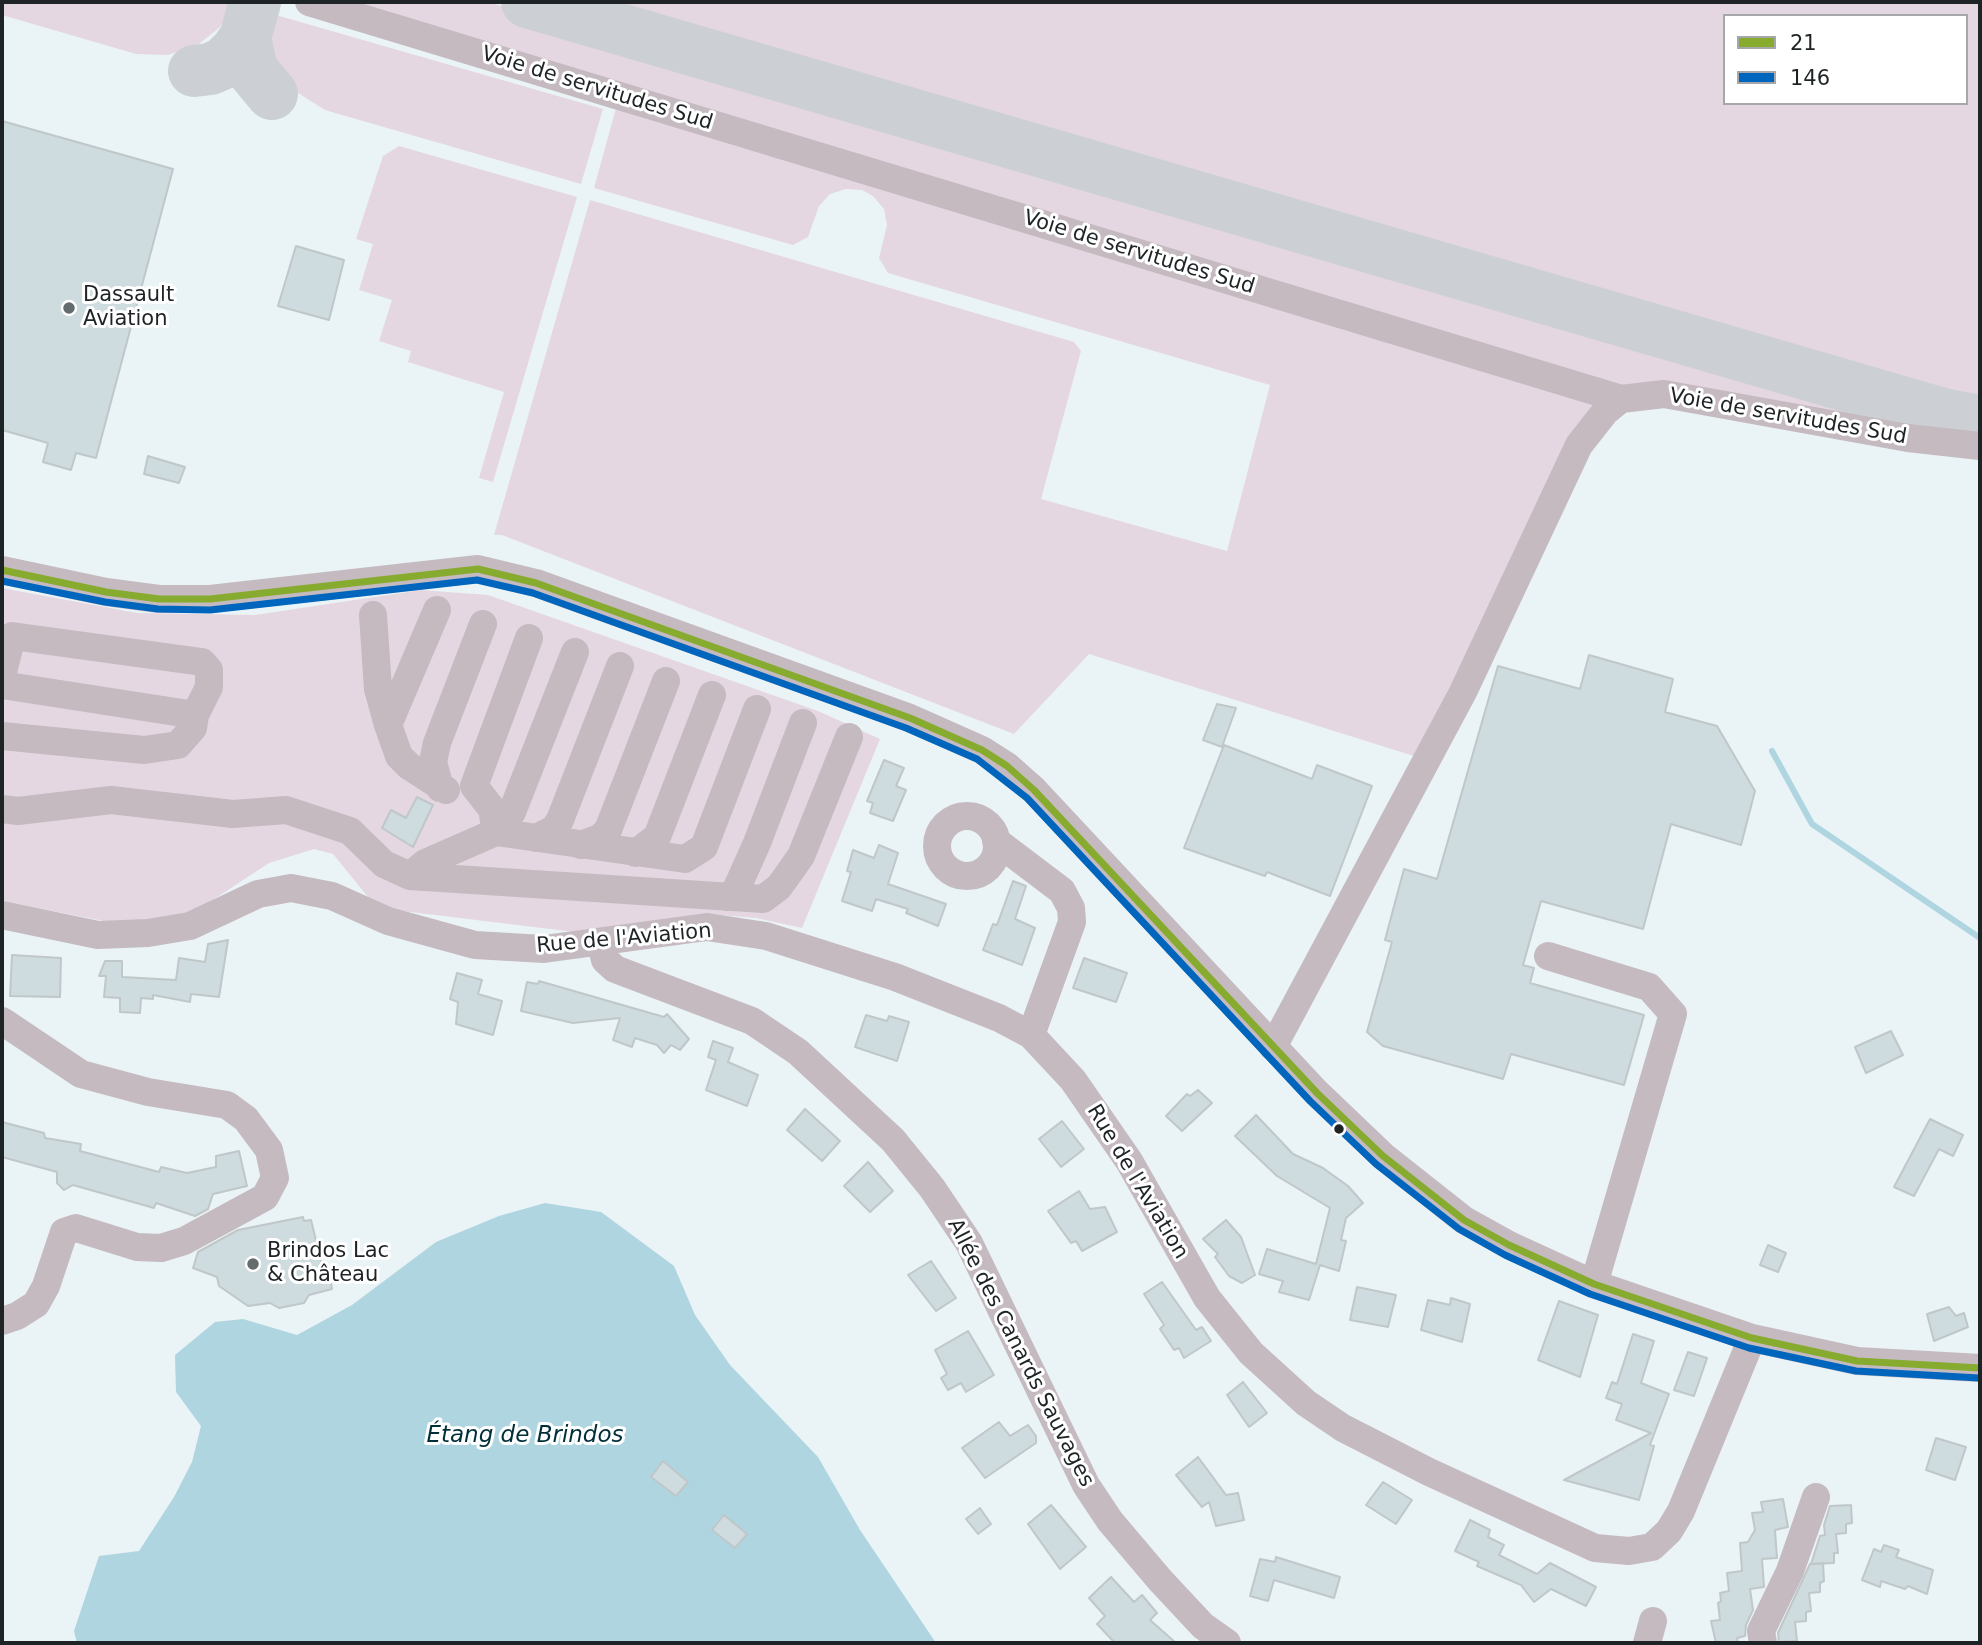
<!DOCTYPE html>
<html>
<head>
<meta charset="utf-8">
<style>
  body { margin:0 }
  #map { position:relative; width:1982px; height:1645px; overflow:hidden; background:#eaf3f6; font-family:"DejaVu Sans",sans-serif }
  canvas { display:block }
  .frame { position:absolute; inset:0; border:4px solid #1e2425; pointer-events:none }
  .legend { position:absolute; left:1723px; top:14px; width:245px; height:91px; box-sizing:border-box; background:#fff; border:2px solid #a5a7a8; margin:0; padding:9px 12px; list-style:none; font-size:21px; color:#1e2425 }
  .legend li { display:flex; align-items:center; gap:14px; height:35px }
  .legend b { width:35px; border:2px solid #a5a7a8 }
</style>
</head>
<body>
<div id="map">
<canvas width="1982" height="1645"></canvas>
<div class="frame"></div>
<ul class="legend">
<li><b style="height:9px;background:#87ab2f"></b>21</li>
<li><b style="height:9px;background:#0065bd"></b>146</li>
</ul>
</div>
<script>
const c = document.querySelector('canvas').getContext('2d');
c.lineJoin = 'round';
function fill(path, color) { c.fillStyle = color; c.fill(path, 'evenodd'); }
const poly = rows => new Path2D(rows.map(r => 'M' + r).join(''));
function stroke(path, color, width, dash) { c.strokeStyle = color; c.lineWidth = width; c.lineCap = dash ? 'butt' : 'round'; c.setLineDash(dash || []); c.stroke(path); }
function label(font, color, halo, rows, align = 'center') {
  c.font = font + ' "DejaVu Sans",sans-serif'; c.lineWidth = 6; c.setLineDash([]); c.textBaseline = 'middle'; c.strokeStyle = halo; c.fillStyle = color; for (const [text, x, y, turn = 0] of rows) {
    c.save(); c.translate(x, y); c.rotate((+turn || 0) * Math.PI / 180); c.textAlign = isNaN(turn) ? turn : align; if (halo) c.strokeText(text, 0, 0); c.fillText(text, 0, 0); c.restore();
  }
}
fill(poly([
  [2,2,232,2,235,3,220,27,199,44,168,55,136,54,2,15],
  [324,2,488,2,1945,425,1980,431,1980,441,1629,393],
  [565,2,1980,2,1980,409,1925,398],
  [1725,16,1966,16,1966,103,1725,103],
  [269,13,603,109,581,184,325,110,298,93,279,70,270,46],
  [618,101,1599,401,1417,757,1089,654,1014,734,502,535,494,535,590,200,1074,342,1081,351,1041,499,1227,551,1270,385,888,273,879,258,887,225,884,209,873,196,862,190,846,189,830,194,819,206,808,237,793,245,594,188],
  [399,146,577,197,493,482,479,478,504,392,408,362,411,351,379,341,392,300,359,290,373,244,356,239,383,156],
  [2,588,137,613,255,615,421,590,488,595,818,711,880,739,802,928,756,918,706,914,575,932,394,910,373,903,333,854,314,849,269,863,196,911,154,920,109,922,2,901]
]), '#e5d7e1');
fill(poly([
  [545,1203,601,1212,674,1266,695,1315,730,1365,818,1457,860,1530,936,1643,77,1643,74,1631,99,1556,139,1551,174,1497,192,1462,201,1426,176,1392,175,1355,215,1322,243,1319,297,1335,352,1305,436,1242,499,1216]
]), '#aed5e0');
stroke(poly([
  [1772,751,1812,824,1980,938]
]), '#aed5e0', 6);
stroke(poly([
  [527,2,1943,414,1980,421],
  [245,38,252,70,272,94],
  [194,71,210,69,224,63,235,52,245,38,255,2]
]), '#ccd0d4', 52);
const building = poly([
  [2,121,173,169,96,458,76,453,71,470,43,462,48,443,2,430,2,121],
  [296,246,344,260,329,320,278,306,296,246],
  [148,456,185,467,179,483,144,474,148,456],
  [1589,655,1673,679,1665,712,1717,726,1755,791,1741,845,1671,824,1643,929,1541,901,1523,965,1534,968,1530,983,1644,1015,1624,1085,1511,1054,1503,1079,1383,1046,1367,1032,1392,942,1385,940,1404,869,1437,879,1498,666,1580,689,1589,655],
  [1217,704,1236,708,1222,747,1203,740,1217,704],
  [1224,745,1312,779,1317,765,1372,786,1330,896,1267,872,1265,876,1184,848,1224,745],
  [884,760,904,768,896,786,906,790,893,821,870,813,873,803,867,801,884,760],
  [417,797,433,805,413,847,382,828,391,810,406,818,417,797],
  [879,845,898,853,888,884,946,904,938,926,906,913,908,909,876,899,872,911,842,901,851,872,847,871,853,850,874,858,879,845],
  [1013,881,1026,886,1015,919,1035,928,1022,965,983,950,993,924,997,925,1013,881],
  [228,940,219,997,191,994,190,1002,153,995,153,999,141,998,140,1013,120,1012,120,998,104,997,106,976,99,976,105,961,122,961,122,977,176,980,179,958,205,962,208,944,228,940],
  [12,955,61,958,60,997,10,996,12,955],
  [1084,958,1127,973,1116,1002,1073,988,1084,958],
  [457,973,482,980,478,994,502,1001,493,1035,456,1024,458,1002,450,999,457,973],
  [539,981,664,1017,667,1014,689,1039,680,1050,671,1045,664,1053,657,1045,635,1038,632,1047,613,1040,620,1018,573,1023,521,1011,527,982,538,984,539,981],
  [866,1015,887,1021,889,1016,909,1022,897,1061,855,1047,866,1015],
  [1891,1031,1903,1055,1866,1073,1855,1047,1891,1031],
  [713,1041,733,1048,728,1062,758,1075,747,1106,706,1090,716,1060,708,1057,713,1041],
  [1198,1090,1212,1103,1182,1131,1166,1116,1187,1094,1190,1096,1198,1090],
  [805,1109,840,1141,822,1161,787,1130,805,1109],
  [1256,1115,1293,1154,1323,1168,1348,1186,1363,1203,1346,1218,1341,1240,1346,1241,1339,1271,1320,1265,1309,1300,1279,1292,1283,1281,1259,1274,1267,1249,1316,1264,1330,1208,1277,1176,1235,1136,1256,1115],
  [1930,1119,1963,1135,1953,1156,1939,1149,1914,1196,1894,1187,1930,1119],
  [1062,1121,1084,1149,1061,1167,1039,1139,1062,1121],
  [2,1122,44,1133,45,1138,81,1144,80,1151,159,1172,161,1167,187,1173,216,1167,216,1156,239,1151,247,1186,213,1194,208,1209,195,1216,156,1203,154,1208,73,1185,64,1190,57,1183,57,1172,2,1157,2,1122],
  [868,1162,893,1191,870,1212,844,1186,868,1162],
  [1079,1191,1090,1209,1105,1207,1117,1232,1082,1251,1076,1241,1071,1243,1048,1211,1079,1191],
  [303,1217,304,1221,311,1220,322,1265,328,1265,332,1289,309,1295,304,1303,279,1308,270,1303,248,1306,219,1286,217,1277,193,1268,198,1252,238,1230,303,1217],
  [1226,1220,1241,1237,1255,1275,1242,1283,1229,1276,1215,1257,1218,1254,1203,1239,1226,1220],
  [1768,1245,1786,1253,1778,1272,1760,1265,1768,1245],
  [931,1261,956,1298,936,1311,908,1275,931,1261],
  [1162,1282,1196,1330,1202,1327,1211,1341,1184,1358,1179,1348,1174,1350,1160,1329,1164,1325,1144,1294,1162,1282],
  [1357,1287,1396,1295,1388,1327,1350,1320,1357,1287],
  [1451,1298,1470,1304,1462,1342,1421,1330,1428,1300,1450,1305,1451,1298],
  [1559,1301,1598,1315,1580,1377,1538,1360,1559,1301],
  [1949,1307,1956,1316,1964,1313,1968,1327,1934,1341,1927,1314,1949,1307],
  [968,1331,994,1375,966,1392,961,1383,948,1390,941,1378,947,1374,935,1350,968,1331],
  [1633,1334,1654,1341,1641,1383,1669,1394,1650,1445,1654,1446,1639,1500,1564,1480,1651,1433,1616,1420,1622,1404,1606,1398,1612,1382,1617,1384,1633,1334],
  [1688,1352,1707,1358,1694,1396,1674,1390,1688,1352],
  [1243,1382,1267,1413,1249,1427,1227,1395,1243,1382],
  [999,1422,1010,1436,1028,1425,1036,1436,1036,1443,985,1478,962,1448,999,1422],
  [1936,1438,1966,1447,1955,1480,1926,1470,1936,1438],
  [1198,1457,1226,1495,1238,1493,1244,1520,1216,1526,1209,1502,1202,1507,1176,1475,1198,1457],
  [663,1461,688,1482,676,1496,651,1477,663,1461],
  [1383,1482,1412,1500,1396,1524,1366,1505,1383,1482],
  [1783,1499,1788,1527,1775,1530,1777,1558,1762,1559,1764,1587,1750,1589,1753,1610,1746,1625,1745,1636,1737,1638,1738,1643,1716,1643,1711,1621,1720,1620,1718,1603,1721,1601,1720,1593,1729,1591,1727,1573,1742,1571,1740,1543,1748,1542,1755,1530,1752,1513,1763,1512,1761,1502,1783,1499],
  [1051,1505,1086,1547,1060,1569,1028,1524,1051,1505],
  [1851,1505,1852,1523,1846,1524,1846,1533,1836,1534,1838,1553,1834,1553,1834,1563,1811,1564,1820,1536,1825,1535,1824,1525,1830,1506,1851,1505],
  [980,1508,991,1524,978,1534,966,1519,980,1508],
  [724,1515,747,1534,735,1548,712,1530,724,1515],
  [1470,1520,1490,1530,1488,1537,1504,1545,1499,1555,1537,1574,1550,1563,1596,1587,1586,1606,1551,1589,1534,1602,1521,1585,1477,1566,1479,1562,1455,1551,1470,1520],
  [1884,1545,1899,1550,1896,1557,1933,1570,1927,1594,1908,1586,1905,1589,1881,1581,1880,1587,1862,1580,1874,1549,1881,1552,1884,1545],
  [1276,1557,1340,1577,1334,1598,1274,1580,1268,1601,1250,1596,1260,1559,1275,1562,1276,1557],
  [1823,1563,1824,1581,1820,1583,1820,1592,1809,1593,1811,1611,1806,1612,1806,1621,1795,1622,1797,1641,1779,1642,1778,1633,1810,1564,1823,1563],
  [1111,1577,1134,1602,1142,1595,1157,1613,1150,1620,1176,1643,1115,1643,1097,1624,1105,1616,1089,1598,1111,1577]
]);
fill(building, '#cedbdf');
stroke(building, '#c0c7c9', 2);
stroke(poly([
  [309,2,1621,399,1664,394,1908,438,1980,446],
  [2,570,106,592,159,599,210,599,478,569,536,583,910,718,982,750,1007,766,1034,790,1317,1093,1383,1156,1464,1220,1509,1245,1594,1284,1752,1338,1857,1361,1980,1368],
  [373,615,378,689,388,725,437,610],
  [2,676,12,636,202,662,209,670,209,687,195,715,193,728,178,745,144,750,2,736],
  [2,685,195,715],
  [388,725,399,756,409,766,446,790],
  [440,788,433,762,437,743,483,624],
  [2,809,18,811,111,800,233,814,286,810,350,831,384,864,410,876,425,863,496,832,685,859,704,847,757,709],
  '937 846a30 30 0 1 1 60 0a30 30 0 1 1-60 0Z',
  [496,832,492,809,474,786,529,638],
  [496,832,512,812,575,652],
  [536,838,554,829,560,820,620,666],
  [996,841,1062,891,1071,908,1072,922,1031,1035],
  [581,845,600,838,608,830,666,681],
  [636,853,657,837,712,695],
  [410,876,763,899,779,887,801,856,849,737],
  [727,897,736,890,757,843,803,723],
  [2,915,98,935,148,933,190,926,258,894,291,888,332,896,388,921,475,945,544,949,707,927,766,936,895,977,999,1018,1031,1035,1073,1080,1129,1161,1207,1298,1251,1353,1306,1403,1343,1428,1429,1472,1595,1548,1629,1551,1652,1547,1669,1531,1681,1511,1752,1338],
  [601,943,605,960,615,969,752,1021,798,1052,893,1140,932,1188,969,1243,1086,1485,1110,1521,1160,1580,1203,1626,1227,1643],
  [1548,956,1649,987,1673,1014,1594,1284],
  [2,1021,81,1074,148,1092,227,1105,246,1119,269,1150,275,1178,265,1197,184,1241,161,1248,137,1247,76,1228,64,1232,46,1286,36,1304,17,1316,2,1321],
  [1273,1047,1463,692,1579,445,1605,412,1621,399],
  [1647,1643,1653,1621],
  [1763,1643,1761,1631,1790,1571,1816,1497]
]), '#c4bac0', 28);
stroke(poly([
  [2,570,106,592,159,599,210,599,478,569,536,583,910,718,982,750,1007,766,1034,790,1317,1093,1383,1156,1464,1220,1509,1245,1594,1284,1752,1338,1857,1361,1980,1368]
]), '#87ab2f', 7);
stroke(poly([
  [2,581,105,602,158,609,210,610,477,580,533,593,906,728,977,759,1027,798,1310,1101,1376,1164,1459,1229,1505,1255,1590,1294,1749,1348,1856,1371,1979,1378]
]), '#0065bd', 7);
for (const [x, y, r, color] of [
  [69,308,7,"#656c6e"],
  [1339,1129,6,"#1e2425"],
  [253,1264,7,"#656c6e"]
]) { const dot = new Path2D(); dot.arc(x, y, r, 0, 2 * Math.PI); c.fillStyle = color; c.fill(dot); stroke(dot, '#fff', 2.5); }
label('21px', '#1e2425', '#fff', [
  ["Voie de servitudes Sud",597,89,17],
  ["Voie de servitudes Sud",1139,253,17],
  ["Voie de servitudes Sud",1788,417,10],
  ["Rue de l'Aviation",624,939,-5],
  ["Rue de l'Aviation",1137,1182,59],
  ["Allée des Canards Sauvages",1020,1353,63]
]);
label('21px', '#1e2425', '#fff', [
  ["Dassault",83,296],
  ["Aviation",83,320],
  ["Brindos Lac",267,1252],
  ["& Château",267,1276]
], 'left');
label('italic 23px', '#002f3a', '#fff', [
  ["Étang de Brindos",525,1436]
]);
</script>
</body>
</html>
